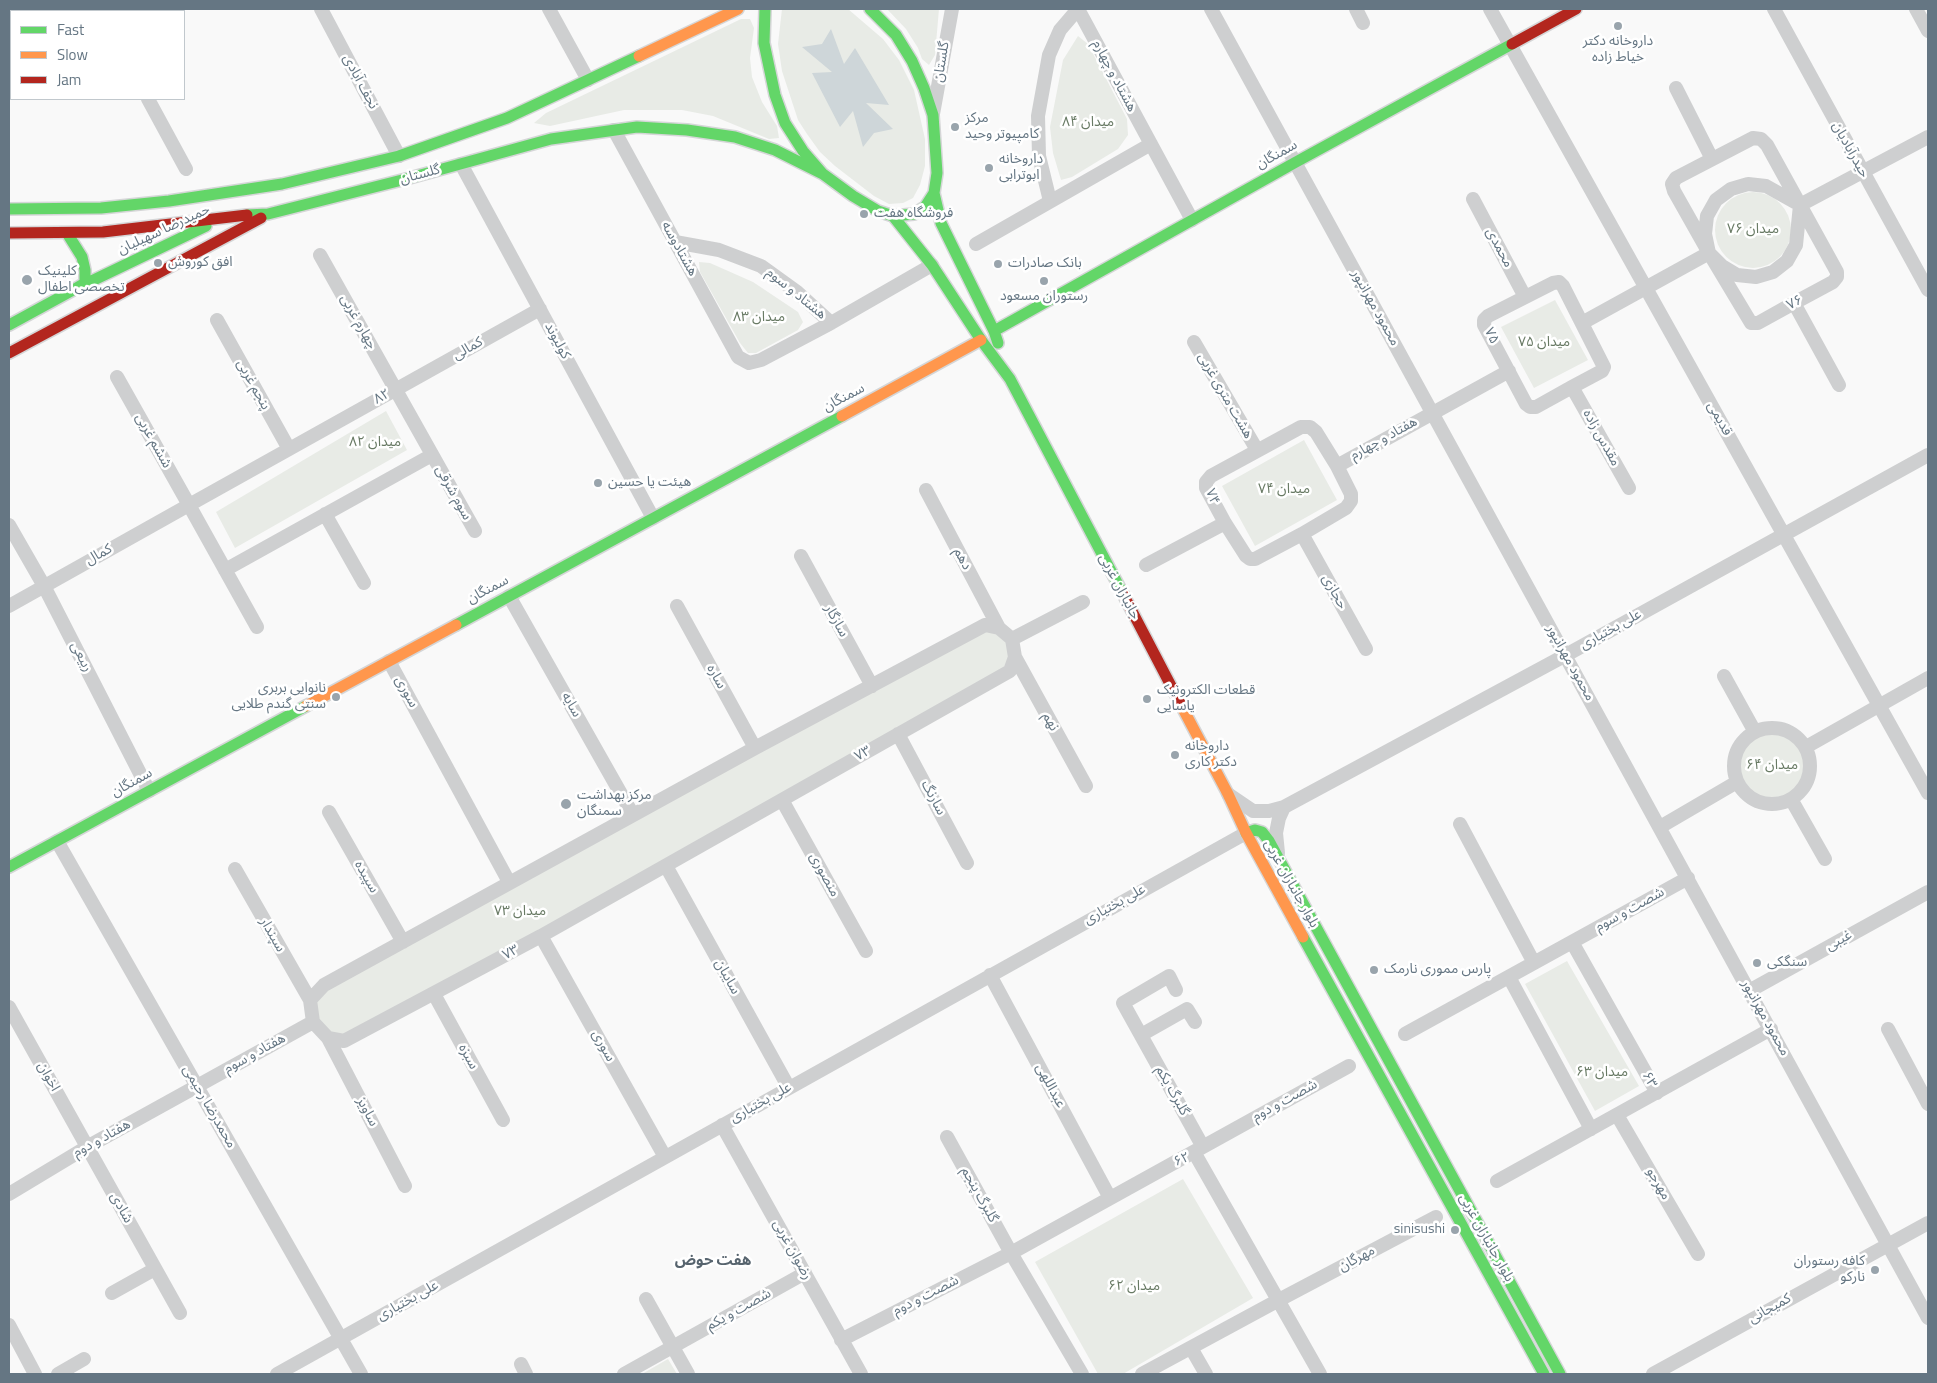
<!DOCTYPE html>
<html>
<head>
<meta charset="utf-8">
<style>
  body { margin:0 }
  #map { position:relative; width:1937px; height:1383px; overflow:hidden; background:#f9f9f9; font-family:"Titillium Web",sans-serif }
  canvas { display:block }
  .frame { position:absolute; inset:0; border:10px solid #657683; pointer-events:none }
  .legend { position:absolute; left:10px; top:10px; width:175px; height:90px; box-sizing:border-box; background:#fff; border:1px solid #c1c8cd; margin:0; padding:6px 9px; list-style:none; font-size:15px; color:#657683 }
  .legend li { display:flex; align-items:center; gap:10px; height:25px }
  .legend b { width:25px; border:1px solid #c1c8cd }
</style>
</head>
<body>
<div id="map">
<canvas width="1937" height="1383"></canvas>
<div class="frame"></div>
<ul class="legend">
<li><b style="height:6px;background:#63d668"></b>Fast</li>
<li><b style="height:6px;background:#ff974d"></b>Slow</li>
<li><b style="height:6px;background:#b3261e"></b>Jam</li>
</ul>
</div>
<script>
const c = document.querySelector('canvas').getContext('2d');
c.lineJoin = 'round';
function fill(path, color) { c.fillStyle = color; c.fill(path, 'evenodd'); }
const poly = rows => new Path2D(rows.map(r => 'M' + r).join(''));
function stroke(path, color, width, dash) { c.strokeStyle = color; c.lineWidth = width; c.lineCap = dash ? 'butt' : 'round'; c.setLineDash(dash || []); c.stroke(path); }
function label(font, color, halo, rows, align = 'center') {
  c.font = font + ' "Titillium Web","Noto Sans Arabic",sans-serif'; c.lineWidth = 5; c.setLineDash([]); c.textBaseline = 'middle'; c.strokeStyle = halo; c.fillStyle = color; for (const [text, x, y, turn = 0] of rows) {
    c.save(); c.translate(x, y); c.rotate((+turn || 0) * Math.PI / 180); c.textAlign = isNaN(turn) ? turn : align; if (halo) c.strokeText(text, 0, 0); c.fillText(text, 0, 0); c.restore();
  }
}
fill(poly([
  [782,9,848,9,883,39,899,60,914,90,925,139,925,166,920,185,913,198,903,203,889,204,874,196,835,166,820,152,807,134,798,120,782,71,778,44],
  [887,9,939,9,935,55,929,65,922,59,918,48,906,29],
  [741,19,750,19,754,28,750,58,752,77,762,102,777,126,779,138,769,139,713,116,682,110,624,110,550,126,534,123,546,113],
  [1078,36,1088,44,1127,119,1128,135,1118,149,1072,177,1061,180,1053,153,1050,127,1063,60],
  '1715 230a38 38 0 1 1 76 0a38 38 0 1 1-76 0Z',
  [699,262,710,263,753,282,798,312,803,322,798,330,756,353,748,353,740,343,700,272],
  [1555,300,1588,360,1534,388,1501,327],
  [386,411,407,450,235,548,216,512],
  [1304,440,1337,500,1255,546,1222,486],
  [985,625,1012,639,1010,671,344,1041,327,1037,310,1000],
  '1739 766a33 33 0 1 1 66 0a33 33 0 1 1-66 0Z',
  [1567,961,1639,1086,1595,1111,1525,984],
  [1183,1179,1253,1298,1123,1374,1098,1374,1035,1262],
  [668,1359,677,1374,642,1374]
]), '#e8ebe6');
fill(poly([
  [831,29,844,64,855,48,889,105,866,103,893,129,874,133,863,147,853,111,840,127,812,73,832,72,802,47,822,44]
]), '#ced6d9');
const fast = poly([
  [765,9,764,43,775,95,785,123,803,151,823,174,853,196,878,211,893,216,914,214,925,207,934,193,937,173,933,115,924,88,912,61,896,35,870,9],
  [934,193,941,223,994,331,998,343],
  [9,209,101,208,169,201,282,184,399,156,507,118,639,56],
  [247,215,268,214,406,179,551,139,637,127,687,130,735,137,775,150,823,174],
  [893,216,932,265,981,340,1010,379,1122,592],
  [67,233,82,257,85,270,85,283,75,289],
  [9,325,75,289,206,226],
  [994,331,1296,162,1512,44],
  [456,625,842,416],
  [1246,833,1255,830,1262,832,1269,841,1560,1374],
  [9,867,306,706],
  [1303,937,1544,1374]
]);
const slow = poly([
  [639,56,738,9],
  [842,416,981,340],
  [1181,705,1228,794,1246,833,1303,937],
  [306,706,456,625]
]);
const jam = poly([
  [1512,44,1576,9],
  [9,233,103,232,247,215],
  [9,353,261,218],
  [1122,592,1181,705]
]);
stroke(fast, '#d5d6d7', 14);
stroke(slow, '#d5d6d7', 14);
stroke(jam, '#d5d6d7', 14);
stroke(poly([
  [100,9,101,11],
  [321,9,399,156],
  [549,9,588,80],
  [1078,9,1192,220],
  [1211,9,1928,1318],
  [1356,9,1363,23],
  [1490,9,1928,793],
  [1774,9,1928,290],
  [1916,9,1928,31],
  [32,11,36,9],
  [9,25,11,24],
  [1676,88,1712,159],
  [148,99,186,169],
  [933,114,952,9],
  [614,130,738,357,749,363,761,360,831,323,932,265],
  [1753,138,1761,139,1767,145,1837,272,1837,277,1833,282,1794,303,1758,323,1751,323,1709,253,1674,191,1672,184,1676,178,1753,138],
  [461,164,653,518],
  [1748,184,1766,186,1800,205,1796,245,1787,261,1773,272,1756,277,1737,275,1722,266,1709,253,1705,234,1707,216,1716,200,1731,189,1748,184],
  [1473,199,1525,297],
  [1050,201,1039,156,1038,116,1049,55,1060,30,1078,9],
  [1800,205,1928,137],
  [675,242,719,250,761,266,797,292,831,323],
  [976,244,1151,144],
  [320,255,475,531],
  [1559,282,1563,286,1604,367,1602,371,1572,387,1536,407,1530,407,1526,404,1484,325,1484,320,1488,316,1553,283,1559,282],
  [1794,303,1839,385],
  [217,320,289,449],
  [1582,323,1709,253],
  [1194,342,1257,450],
  [1572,387,1629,488],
  [1301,427,1310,427,1316,432,1337,466,1351,494,1351,501,1346,508,1302,534,1255,559,1250,559,1246,556,1225,523,1206,488,1206,482,1211,476,1301,427],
  [1337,466,1509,371],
  [926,490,999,628],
  [325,514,364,583],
  [9,525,44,586,149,791],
  [1302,534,1366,649],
  [801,556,872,686],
  [1146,565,1225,523],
  [225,570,432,455],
  [509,596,633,815],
  [9,606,189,505,117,377],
  [677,606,755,748],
  [985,625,999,628,1012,639,1015,657,1010,671,541,936,344,1041,328,1038,313,1022,310,1000,324,985,755,748,985,625],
  [257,627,189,505,540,309],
  [1012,639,1083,602],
  [1015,657,1086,786],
  [389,661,509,882],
  [1724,676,1755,732],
  '1734 766a38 38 0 1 1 76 0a38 38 0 1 1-76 0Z',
  [898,734,967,863],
  [1806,747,1928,678],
  [1228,794,1253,811,1269,811,1284,807,1566,655,1928,455],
  [1791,799,1825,859],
  [782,800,866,951],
  [329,812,403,942],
  [1460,824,1534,963],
  [1660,827,1737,782],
  [57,841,361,1374],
  [1278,853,1276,833,1279,818,1284,807],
  [666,866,789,1088],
  [235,869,310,1000],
  [541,936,665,1157],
  [1572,942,1657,1093],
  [990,975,1110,1198],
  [1509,977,1591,1129],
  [1176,990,1169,976,1123,1003,1203,1147],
  [1749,991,1928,892],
  [434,994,503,1120],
  [9,1007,180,1313],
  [1888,1029,1928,1104],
  [1405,1034,1688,878],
  [1141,1035,1187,1009,1195,1022],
  [328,1038,405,1186],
  [1617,1115,1698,1254],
  [722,1125,861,1374],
  [947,1137,1011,1253,1082,1374],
  [1194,1152,1320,1374],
  [1497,1181,1771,1029],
  [9,1194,87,1147,313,1022],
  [112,1293,155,1269],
  [646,1299,688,1374],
  [9,1325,35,1374],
  [841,1340,1011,1253,1349,1066],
  [1191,1348,1206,1374],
  [521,1364,526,1374],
  [58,1374,84,1359],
  [277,1374,1246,833],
  [624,1374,805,1273],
  [1142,1374,1277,1301,1436,1217],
  [1653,1374,1928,1223]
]), '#cecfd0', 14);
stroke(fast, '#63d668', 11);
stroke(slow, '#ff974d', 11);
stroke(jam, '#b3261e', 11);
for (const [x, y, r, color] of [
  [1618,26,5,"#99a4ac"],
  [955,127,5,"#99a4ac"],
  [989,168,5,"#99a4ac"],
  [864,214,5,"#99a4ac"],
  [158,263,5,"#99a4ac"],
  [998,264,5,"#99a4ac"],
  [27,280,6,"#99a4ac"],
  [1044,281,5,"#99a4ac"],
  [598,483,5,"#99a4ac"],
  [336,697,5,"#99a4ac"],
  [1147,699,5,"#99a4ac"],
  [1175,755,5,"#99a4ac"],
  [566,804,6,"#99a4ac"],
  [1757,963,5,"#99a4ac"],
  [1374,970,5,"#99a4ac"],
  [1455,1230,5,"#99a4ac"],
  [1875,1270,5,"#99a4ac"]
]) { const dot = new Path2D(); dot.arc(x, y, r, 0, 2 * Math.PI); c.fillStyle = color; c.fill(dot); stroke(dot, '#fff', 2); }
label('14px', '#657683', '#fff', [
  ["داروخانه دکتر",1618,42,"center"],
  ["خیاط زاده",1618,58,"center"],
  ["مرکز",965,119],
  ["کامپیوتر وحید",965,135],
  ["داروخانه",999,160],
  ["ابوترابی",999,176],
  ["فروشگاه هفت",874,214],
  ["افق کوروش",168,263],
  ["بانک صادرات",1008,264],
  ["کلینیک",38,272],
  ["تخصصی اطفال",38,288],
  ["رستوران مسعود",1044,297,"center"],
  ["هیئت یا حسین",608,483],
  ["نانوایی بربری",326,689,"right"],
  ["سنتی گندم طلایی",326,705,"right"],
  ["قطعات الکترونیک",1157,691],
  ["یاسایی",1157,707],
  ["داروخانه",1185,747],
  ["دکتر کاری",1185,763],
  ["مرکز بهداشت",577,796],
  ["سمنگان",577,812],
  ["سنگکی",1767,963],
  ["پارس مموری نارمک",1384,970],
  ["sinisushi",1445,1230,"right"],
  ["کافه رستوران",1865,1262,"right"],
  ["نارکو",1865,1278,"right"]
], 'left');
label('14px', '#657683', '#fff', [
  ["گلستان",942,62,-81],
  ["هشتاد و چهارم",1114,76,62],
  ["نجف آبادی",360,82,62],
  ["حیدرآبادیان",1850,150,61],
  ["سمنگان",1277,155,-29],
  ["گلستان",420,175,-15],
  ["حمیدرضا سهیلیان",164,230,-25],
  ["محمدی",1499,248,62],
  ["هشتادوسه",679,249,61],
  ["هشتاد و سوم",796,294,39],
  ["۷۶",1795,303,-28],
  ["محمود مهرانپور",1375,308,61],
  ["چهارم غربی",358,322,61],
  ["۷۵",1491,336,64],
  ["کولیوند",557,341,62],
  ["کمالی",468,349,-29],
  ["پنجم غربی",253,385,61],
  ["هشت متری غربی",1225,396,60],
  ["۸۲",382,397,-29],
  ["سمنگان",844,398,-28],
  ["قدیمی",1719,419,61],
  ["مقدس زاده",1601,438,61],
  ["هفتاد و چهارم",1384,439,-29],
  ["ششم غربی",153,441,61],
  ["سوم شرقی",453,493,61],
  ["۷۴",1212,497,67],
  ["کمال",99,555,-29],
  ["دهم",962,559,62],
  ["جانبازان غربی",1119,587,62],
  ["سمنگان",488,590,-28],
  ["حجازی",1334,592,61],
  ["سازگار",836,621,61],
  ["علی بختیاری",1611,630,-29],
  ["ربیعی",81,657,63],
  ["محمود مهرانپور",1570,663,61],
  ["ساره",716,677,61],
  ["سوری",406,692,61],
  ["سایه",571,705,60],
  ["نهم",1050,722,61],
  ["۷۳",863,754,-30],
  ["سمنگان",132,783,-29],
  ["سارنگ",933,798,62],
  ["منصوری",824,875,61],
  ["سپیده",366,877,60],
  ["بلوار جانبازان غربی",1291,884,61],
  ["علی بختیاری",1115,905,-29],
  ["شصت و سوم",1630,910,-29],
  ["سپندار",272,935,60],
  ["غیبی",1839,941,-29],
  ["۷۳",511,953,-28],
  ["سایبان",727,977,61],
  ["محمود مهرانپور",1765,1018,61],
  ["سوری",603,1046,61],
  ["هفتاد و سوم",255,1054,-29],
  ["سبزه",468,1057,61],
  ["اخوان",48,1077,61],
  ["۶۳",1649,1080,63],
  ["عبداللهی",1050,1086,62],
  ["گلبرگ یکم",1172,1091,61],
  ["شصت و دوم",1285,1101,-29],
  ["علی بختیاری",761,1103,-29],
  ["محمدرضا رحیمی",209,1107,60],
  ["ساویز",367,1112,62],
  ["هفتاد و دوم",102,1139,-29],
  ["۶۲",1182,1160,-23],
  ["مهرجو",1658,1184,60],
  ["گلبرگ پنجم",979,1195,61],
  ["شادی",121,1208,61],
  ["بلوار جانبازان غربی",1486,1238,61],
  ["رضوان غربی",792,1250,61],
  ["مهرگان",1357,1259,-28],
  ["شصت و دوم",926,1296,-27],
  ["علی بختیاری",408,1301,-29],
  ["کمیجانی",1770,1309,-29],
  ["شصت و یکم",739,1310,-29]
]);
label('14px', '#687a64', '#fff', [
  ["میدان ۸۴",1088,123],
  ["میدان ۷۶",1753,230],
  ["میدان ۸۳",759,318],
  ["میدان ۷۵",1544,343],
  ["میدان ۸۲",375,443],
  ["میدان ۷۴",1284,490],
  ["میدان ۶۴",1772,766],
  ["میدان ۷۳",520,912],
  ["میدان ۶۳",1602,1073],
  ["میدان ۶۲",1134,1287]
]);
label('bold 15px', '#57646e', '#fff', [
  ["هفت حوض",713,1261]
]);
</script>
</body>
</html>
